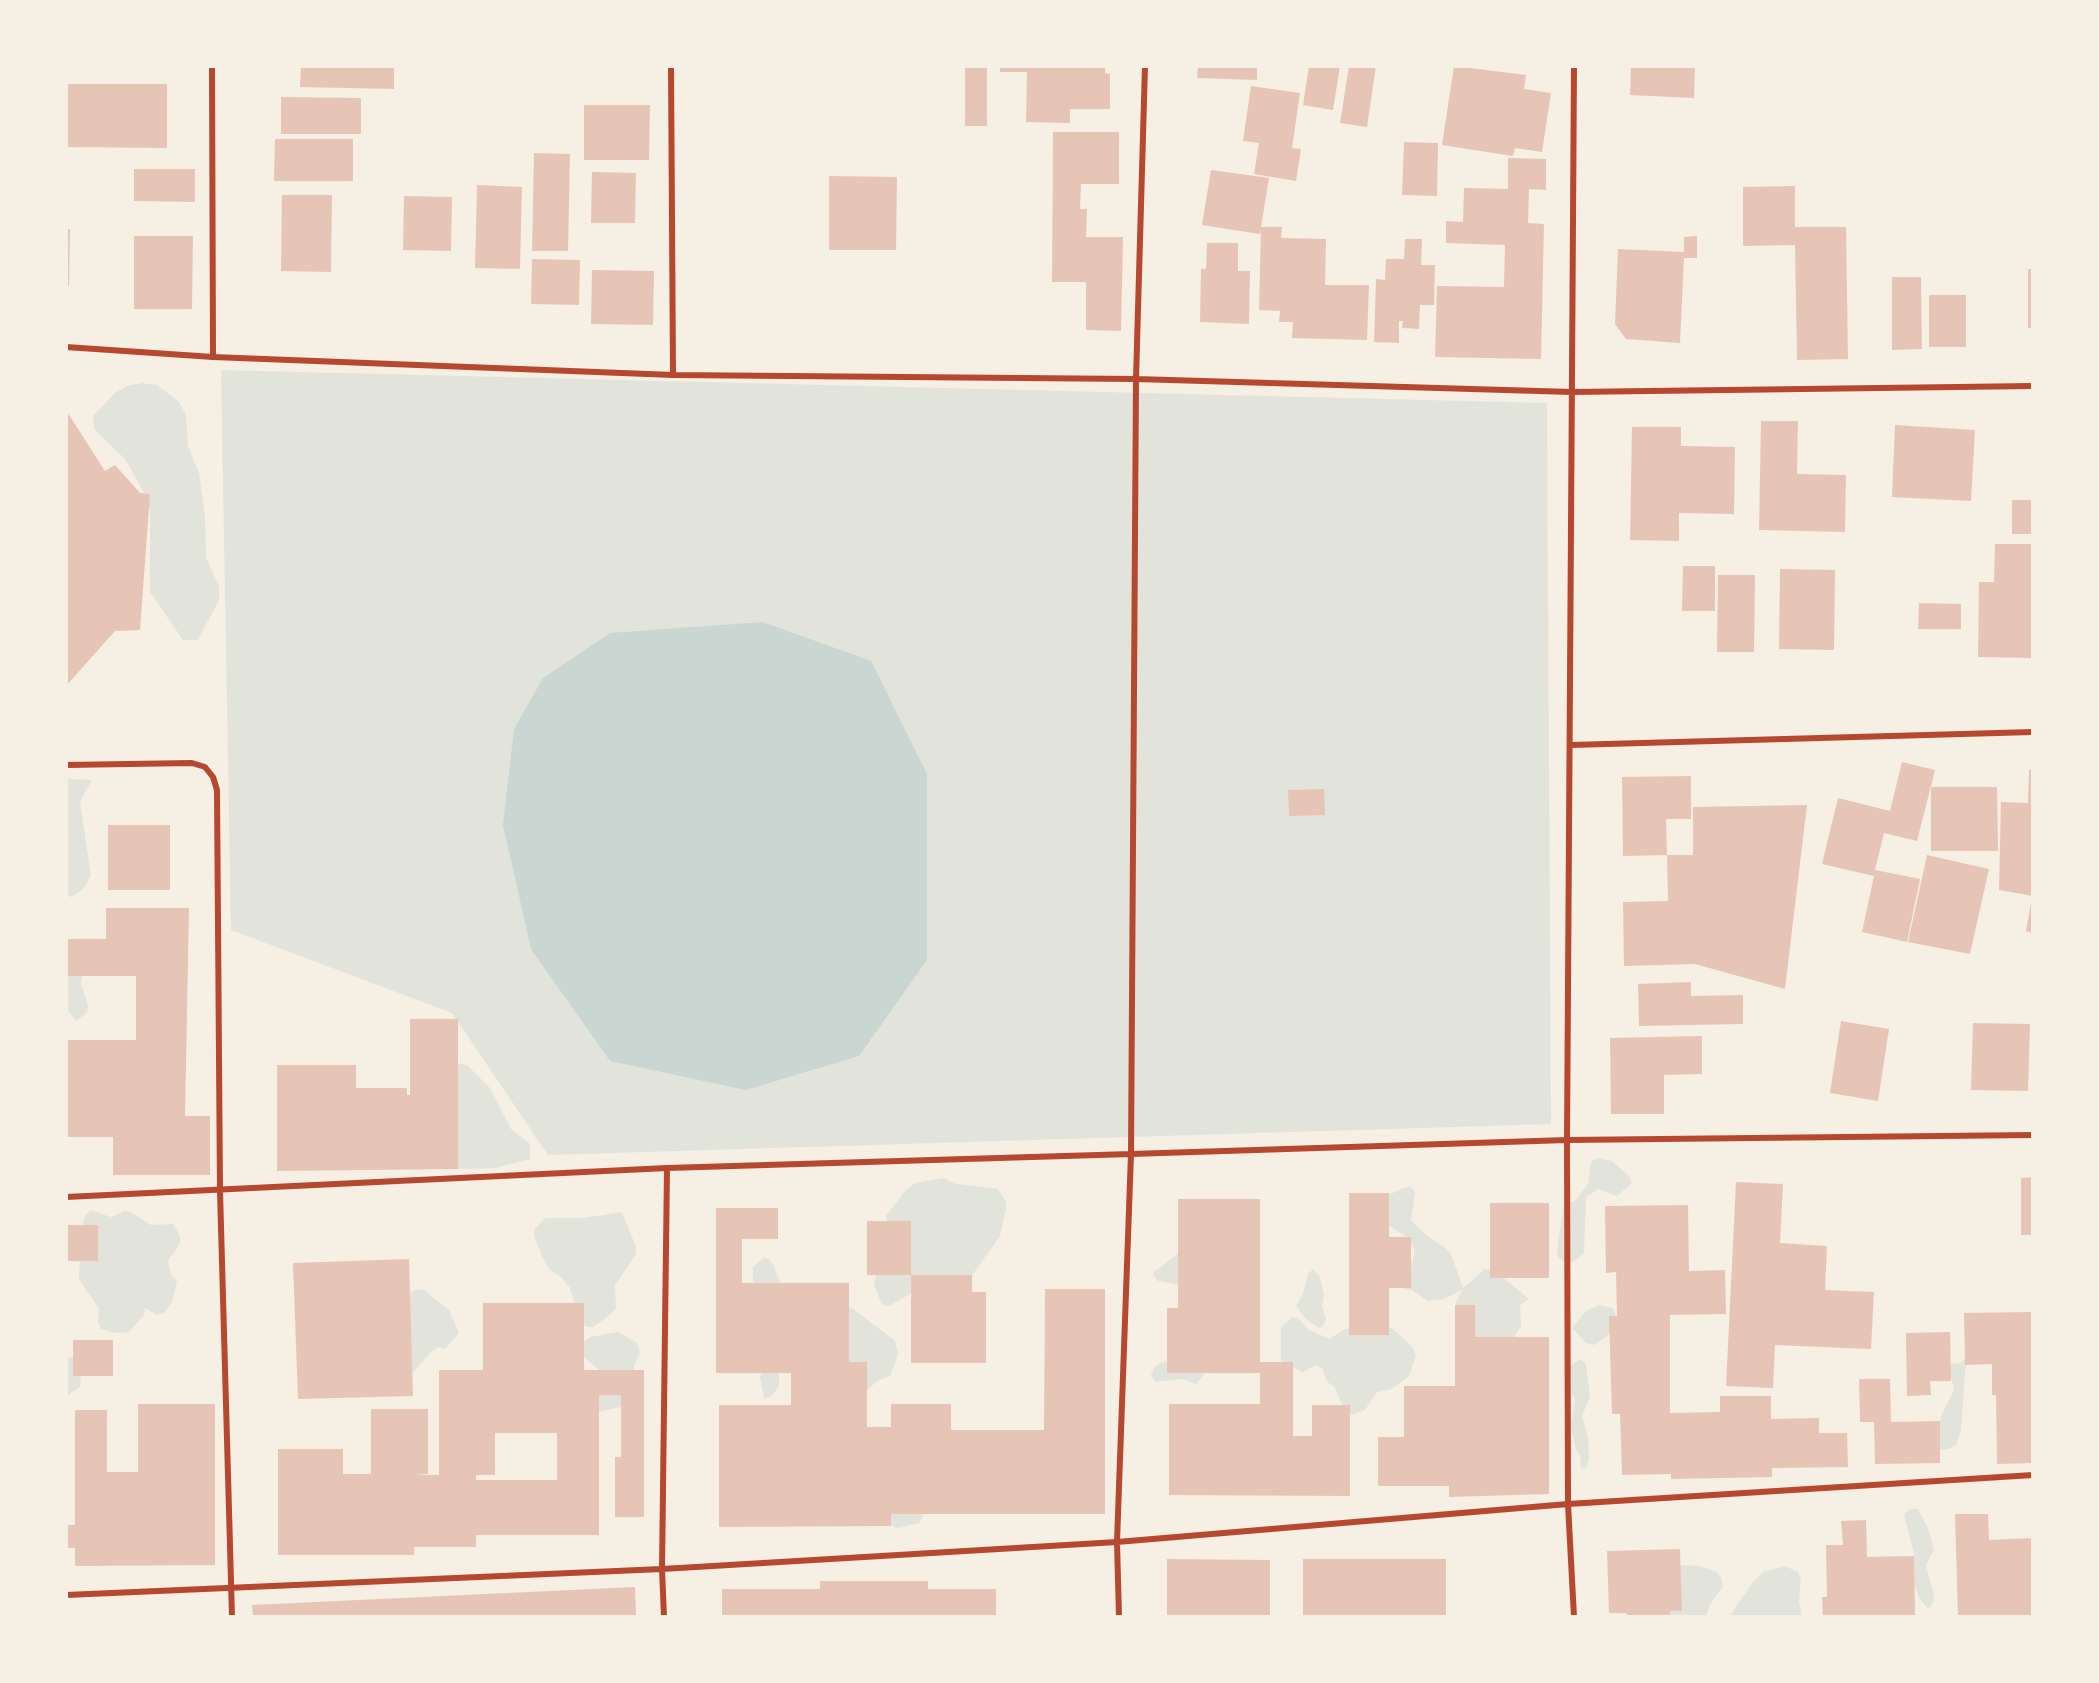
<!DOCTYPE html>
<html>
<head>
<meta charset="utf-8">
<style>
  body { margin:0 }
  #map { position:relative; width:2099px; height:1683px; overflow:hidden; background:#f6efe4; font-family:Commissioner,sans-serif }
  canvas { display:block }
  .frame { position:absolute; inset:0; border:68px solid #f6efe4; pointer-events:none }
</style>
</head>
<body>
<div id="map">
<canvas width="2099" height="1683"></canvas>
<div class="frame"></div>
</div>
<script>
const c = document.querySelector('canvas').getContext('2d');
c.lineJoin = 'round';
function fill(path, color) { c.fillStyle = color; c.fill(path, 'evenodd'); }
const poly = rows => new Path2D(rows.map(r => 'M' + r).join(''));
function stroke(path, color, width, dash) { c.strokeStyle = color; c.lineWidth = width; c.lineCap = dash ? 'butt' : 'round'; c.setLineDash(dash || []); c.stroke(path); }
fill(poly([
  [221,370,1547,403,1551,1124,548,1155,452,1013,231,930],
  [142,383,157,385,179,402,186,415,188,446,199,473,205,516,206,558,219,586,219,600,198,640,183,640,150,592,150,512,147,498,125,459,94,429,93,416,115,393,127,386],
  [69,779,92,780,80,802,91,876,83,889,71,897,66,895,66,783],
  [83,971,81,984,88,1005,87,1013,76,1021,66,1008,66,976],
  [461,1063,468,1066,490,1088,511,1129,530,1144,530,1159,495,1168,452,1169,443,1077],
  [1597,1158,1612,1161,1629,1176,1632,1183,1617,1196,1598,1189,1586,1197,1584,1254,1572,1262,1565,1262,1559,1258,1557,1252,1563,1209,1568,1203,1575,1201,1588,1184,1591,1162],
  [944,1178,956,1184,998,1189,1006,1202,1006,1209,1000,1236,968,1281,915,1291,889,1306,882,1305,874,1284,888,1223,886,1216,904,1192,915,1183],
  [1410,1186,1415,1192,1411,1220,1427,1236,1446,1248,1451,1254,1463,1288,1485,1269,1499,1274,1529,1299,1520,1305,1521,1326,1513,1338,1499,1344,1487,1337,1474,1342,1456,1310,1456,1302,1462,1290,1444,1299,1428,1301,1412,1290,1405,1289,1402,1283,1403,1276,1412,1264,1415,1250,1408,1238,1377,1218,1375,1200],
  [90,1210,111,1217,124,1211,131,1212,151,1225,173,1224,180,1236,180,1243,168,1261,171,1275,177,1281,172,1302,164,1313,157,1315,145,1308,144,1315,129,1332,115,1333,101,1329,98,1322,99,1309,79,1279,81,1229,85,1216],
  [622,1212,636,1247,636,1254,615,1285,616,1308,611,1314,593,1327,587,1327,575,1316,574,1302,570,1288,561,1277,549,1269,542,1256,534,1236,535,1229,545,1218,583,1218],
  [1179,1253,1180,1285,1158,1281,1153,1275,1155,1271],
  [764,1257,771,1260,783,1288,852,1308,895,1341,898,1355,890,1376,879,1380,862,1394,753,1295,753,1267],
  [1313,1269,1320,1277,1324,1295,1322,1306,1326,1320,1322,1327,1319,1328,1307,1320,1296,1306,1303,1294,1308,1274],
  [416,1289,424,1290,449,1310,459,1333,445,1349,438,1347,432,1351,407,1379,403,1298],
  [1598,1305,1613,1308,1617,1319,1616,1326,1606,1337,1594,1345,1586,1343,1572,1328,1585,1312],
  [1292,1317,1299,1319,1309,1330,1330,1339,1341,1331,1363,1324,1392,1328,1413,1348,1416,1355,1409,1376,1392,1389,1377,1392,1365,1410,1351,1415,1345,1412,1334,1386,1327,1382,1322,1368,1316,1365,1303,1372,1281,1362,1281,1327],
  [618,1332,636,1342,640,1352,634,1365,636,1376,625,1406,598,1412,599,1370,584,1357,583,1343,590,1337],
  [76,1356,81,1372,80,1387,66,1396,66,1358],
  [1581,1359,1586,1364,1590,1396,1582,1416,1588,1437,1589,1459,1587,1467,1581,1469,1580,1455,1576,1450,1571,1428,1575,1400,1565,1380,1569,1366],
  [1966,1359,1961,1431,1956,1445,1949,1449,1935,1450,1941,1416,1954,1390,1951,1377,1951,1363,1959,1364],
  [1171,1361,1205,1373,1196,1384,1183,1379,1155,1382,1151,1375,1154,1368,1160,1363],
  [763,1367,779,1371,779,1386,771,1397,764,1398,760,1377],
  [878,1503,930,1503,919,1523,898,1528,888,1524],
  [1910,1509,1918,1509,1928,1528,1934,1550,1926,1565,1934,1595,1933,1603,1928,1609,1919,1598,1914,1584,1914,1555,1904,1514],
  [1678,1565,1701,1566,1718,1573,1722,1579,1723,1587,1710,1604,1706,1617,1657,1617],
  [1785,1566,1798,1572,1801,1579,1799,1601,1802,1617,1729,1617,1752,1583,1763,1572]
]), '#e2e4dc');
fill(poly([
  [763,622,871,661,927,774,927,960,859,1056,746,1090,610,1061,531,949,503,825,514,729,543,678,610,633]
]), '#c9d6d2');
fill(poly([
  [301,66,394,66,394,89,300,87],
  [965,66,987,66,987,126,965,126],
  [1000,66,1105,66,1105,73,1110,74,1110,109,1070,109,1070,123,1026,122,1027,72,1000,72],
  [1198,66,1257,66,1257,80,1197,78],
  [1309,66,1340,66,1333,110,1303,105],
  [1349,66,1376,66,1367,127,1340,123],
  [1454,66,1526,75,1524,89,1551,93,1542,152,1515,148,1513,156,1442,145],
  [1631,66,1695,66,1694,98,1630,95],
  [68,84,167,84,167,148,67,147],
  [1251,86,1300,93,1292,148,1301,149,1296,181,1254,174,1259,143,1243,141],
  [281,97,361,98,361,134,281,134],
  [584,105,650,105,649,160,584,160],
  [1053,132,1119,132,1119,184,1081,184,1080,209,1087,209,1086,237,1123,237,1121,331,1086,330,1086,282,1052,282],
  [275,139,353,139,353,181,274,181],
  [1404,142,1438,143,1437,196,1402,195],
  [534,153,570,154,568,251,532,251],
  [1508,158,1546,159,1546,190,1529,189,1528,223,1544,224,1541,359,1435,357,1437,286,1504,287,1505,245,1446,243,1446,221,1463,222,1464,188,1508,189],
  [134,169,195,169,195,202,134,201],
  [1211,170,1269,178,1260,234,1202,225],
  [592,172,636,173,635,223,591,223],
  [829,176,897,177,896,250,829,250],
  [477,185,522,187,520,269,475,268],
  [1795,186,1795,227,1846,227,1848,359,1797,360,1795,245,1743,246,1743,187],
  [282,195,332,195,331,272,281,271],
  [404,196,452,197,451,251,403,250],
  [1261,227,1282,227,1281,238,1326,239,1325,285,1369,285,1367,340,1292,338,1293,322,1279,322,1280,311,1259,310],
  [66,229,70,229,69,286,66,286],
  [134,236,193,236,192,309,134,309],
  [1697,236,1697,258,1684,258,1680,343,1626,339,1615,324,1618,249,1684,252,1684,237],
  [1405,239,1422,239,1421,265,1435,265,1434,305,1420,305,1419,329,1402,328,1403,321,1399,321,1399,343,1374,342,1376,279,1385,280,1386,259,1404,259],
  [1207,243,1238,243,1238,271,1250,271,1249,324,1200,322,1201,269,1206,269],
  [532,259,580,260,579,305,531,304],
  [2028,269,2033,269,2033,328,2028,328],
  [592,270,654,271,653,325,591,324],
  [1892,277,1921,277,1922,349,1892,350],
  [1929,295,1966,295,1966,347,1929,347],
  [66,410,105,471,115,465,140,493,150,494,140,630,115,631,66,686],
  [1761,421,1798,421,1797,474,1846,475,1845,532,1759,530],
  [1895,425,1975,430,1971,501,1892,497],
  [1632,427,1681,427,1681,446,1735,447,1734,514,1679,513,1679,541,1630,540],
  [2012,500,2033,500,2033,534,2012,534],
  [1995,544,2033,544,2033,658,1978,657,1979,582,1994,582],
  [1683,566,1715,566,1715,611,1682,611],
  [1780,569,1835,570,1834,650,1779,649],
  [1718,575,1755,575,1754,652,1717,652],
  [1919,603,1961,604,1961,629,1918,629],
  [1902,762,1935,770,1917,841,1884,833,1875,870,1920,879,1907,942,1862,932,1874,876,1822,864,1838,798,1890,811],
  [2029,770,2033,770,2033,896,1999,890,2001,802,2028,803],
  [1691,776,1691,819,1666,819,1667,855,1693,855,1693,807,1807,805,1785,989,1695,964,1624,966,1623,902,1668,901,1667,855,1623,856,1622,777],
  [1931,787,1997,787,1998,851,1931,851],
  [1324,789,1325,815,1289,816,1288,790],
  [108,825,170,825,170,890,108,890],
  [1927,855,1989,869,1970,954,1908,942],
  [2032,897,2033,897,2033,933,2026,931],
  [106,908,189,908,185,1116,210,1116,210,1175,113,1175,113,1137,66,1137,66,1040,136,1040,136,976,66,976,66,939,106,939],
  [1691,982,1691,996,1743,995,1743,1024,1639,1026,1638,984],
  [410,1019,458,1019,458,1169,277,1171,277,1065,356,1065,356,1088,407,1088,407,1095,410,1095],
  [1841,1021,1889,1029,1878,1101,1830,1093],
  [1973,1023,2030,1024,2028,1091,1971,1090],
  [1702,1036,1702,1074,1664,1075,1664,1114,1611,1114,1610,1038],
  [2033,1177,2033,1235,2021,1235,2021,1178],
  [1736,1182,1783,1184,1780,1243,1827,1246,1825,1290,1874,1292,1871,1349,1775,1345,1773,1388,1726,1386],
  [1349,1193,1389,1193,1389,1237,1411,1237,1411,1288,1389,1288,1389,1335,1349,1335],
  [1178,1199,1260,1199,1260,1362,1293,1362,1293,1436,1312,1436,1312,1405,1350,1405,1350,1496,1169,1495,1169,1404,1260,1404,1260,1373,1167,1373,1167,1308,1178,1308],
  [1490,1203,1549,1203,1549,1278,1490,1278],
  [1688,1205,1689,1271,1725,1270,1726,1314,1670,1315,1670,1413,1720,1412,1720,1396,1771,1396,1771,1419,1819,1418,1819,1433,1847,1433,1848,1467,1772,1468,1772,1477,1671,1479,1671,1474,1622,1475,1620,1414,1612,1414,1609,1316,1617,1316,1616,1272,1606,1273,1605,1206],
  [716,1208,778,1208,778,1239,742,1239,742,1283,849,1283,849,1362,867,1362,867,1427,891,1427,891,1404,951,1404,951,1430,1044,1430,1045,1289,1105,1289,1105,1514,891,1514,891,1526,719,1527,719,1405,791,1405,791,1373,716,1373],
  [867,1221,911,1221,911,1275,867,1275],
  [66,1225,98,1225,98,1261,66,1261],
  [409,1259,413,1396,298,1399,293,1263],
  [911,1275,972,1275,972,1292,986,1292,986,1363,911,1363],
  [483,1303,584,1303,584,1370,644,1370,644,1517,615,1517,615,1457,621,1457,621,1395,599,1395,599,1535,476,1535,476,1547,414,1547,414,1555,278,1555,278,1449,343,1449,343,1474,371,1474,371,1409,428,1409,428,1474,414,1475,439,1475,439,1370,483,1370],
  [495,1433,557,1433,557,1480,476,1480,476,1475,495,1475],
  [1455,1305,1475,1305,1475,1337,1549,1337,1549,1494,1449,1497,1449,1486,1378,1486,1378,1437,1404,1437,1404,1386,1455,1386],
  [2033,1312,2033,1463,1997,1464,1996,1395,1992,1395,1992,1364,1965,1365,1964,1313],
  [1950,1332,1951,1381,1930,1381,1931,1395,1907,1396,1906,1333],
  [73,1340,113,1340,113,1376,73,1376],
  [1859,1379,1890,1379,1891,1422,1940,1421,1940,1463,1875,1464,1874,1422,1860,1422],
  [138,1404,215,1404,215,1565,75,1566,75,1548,66,1548,66,1525,75,1525,75,1410,107,1410,107,1472,138,1472],
  [1955,1514,1988,1514,1989,1540,2033,1538,2033,1617,1958,1617],
  [1866,1520,1867,1557,1914,1556,1915,1617,1823,1617,1822,1597,1827,1597,1826,1545,1843,1545,1841,1521],
  [1680,1549,1682,1611,1670,1611,1670,1617,1627,1617,1627,1613,1609,1613,1607,1551],
  [1167,1559,1270,1560,1270,1617,1167,1617],
  [1303,1559,1446,1559,1446,1617,1303,1617],
  [820,1581,928,1581,928,1589,996,1589,996,1617,722,1617,722,1589,820,1589],
  [635,1587,636,1617,253,1617,252,1605]
]), '#e6c5b7');
stroke(poly([
  [212,66,213,357],
  [671,66,673,375],
  [66,347,213,357,673,375,1136,379,1572,392,2033,386],
  [1571,745,2033,732],
  [66,765,192,763,205,767,213,777,217,790,220,1191,232,1617],
  [66,1197,667,1168,1131,1154,1567,1140,2033,1135],
  [66,1595,662,1569,1117,1542,1568,1504,2033,1475],
  [664,1617,662,1569,667,1168],
  [1119,1617,1117,1542,1131,1154,1136,379,1145,66],
  [1574,1617,1568,1504,1567,1140,1574,66]
]), '#b5482f', 6);
</script>
</body>
</html>
